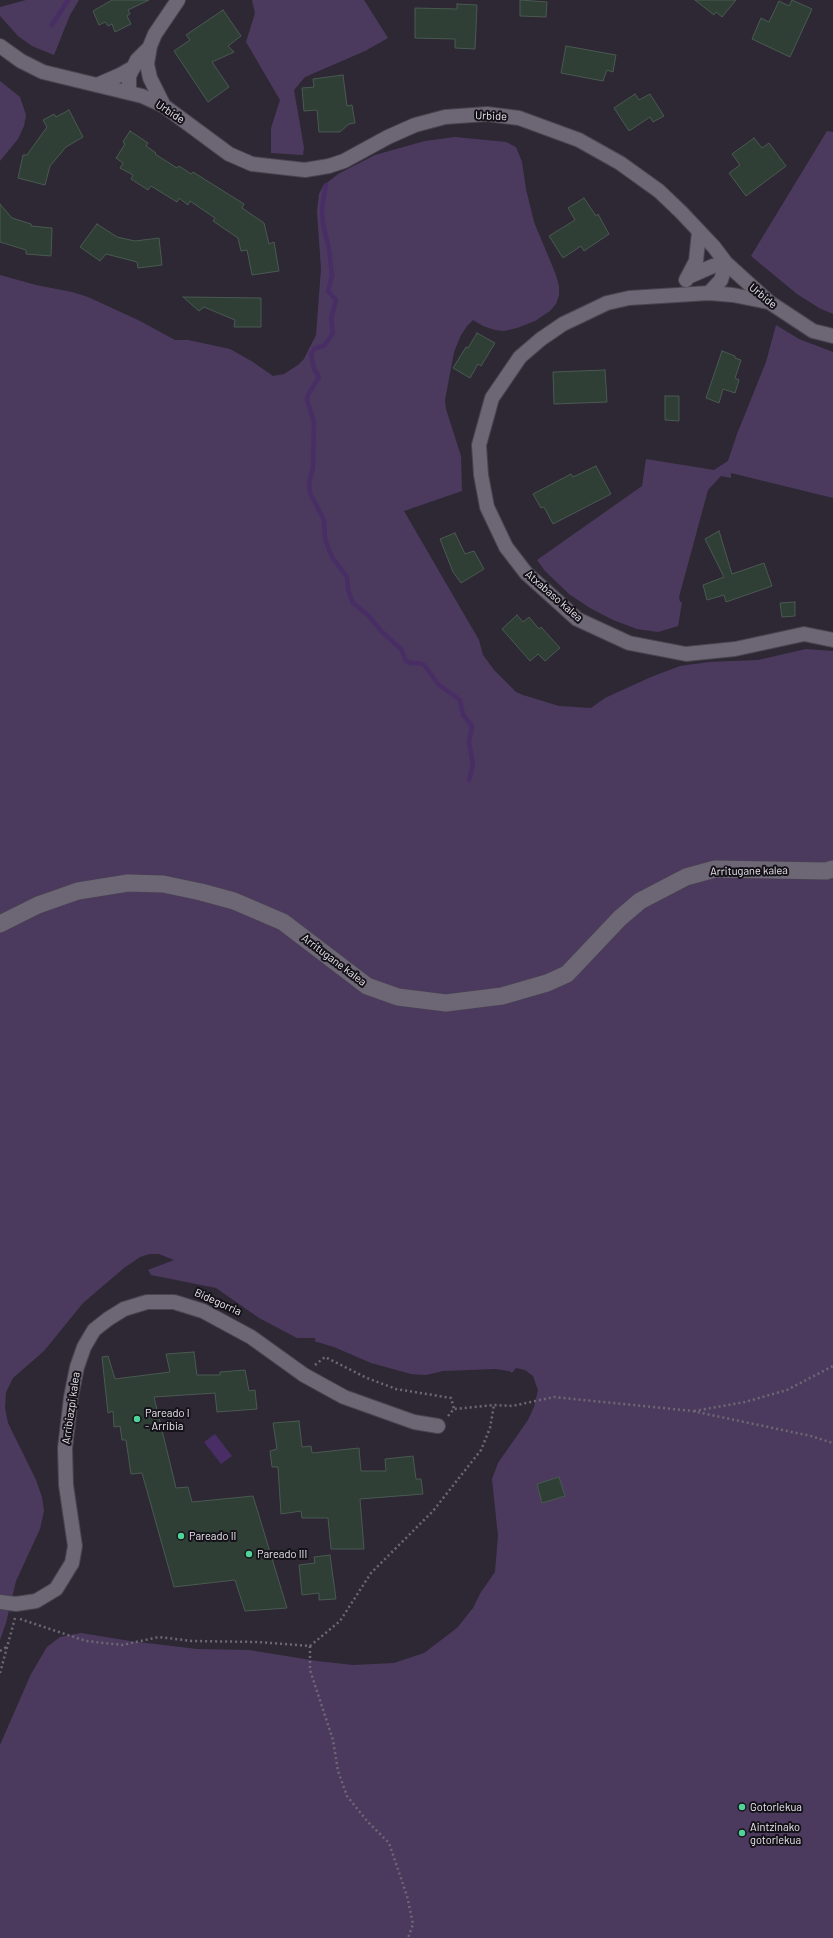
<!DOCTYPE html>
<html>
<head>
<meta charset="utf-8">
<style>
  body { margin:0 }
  canvas { display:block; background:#2d2834 }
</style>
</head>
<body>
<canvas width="833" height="1938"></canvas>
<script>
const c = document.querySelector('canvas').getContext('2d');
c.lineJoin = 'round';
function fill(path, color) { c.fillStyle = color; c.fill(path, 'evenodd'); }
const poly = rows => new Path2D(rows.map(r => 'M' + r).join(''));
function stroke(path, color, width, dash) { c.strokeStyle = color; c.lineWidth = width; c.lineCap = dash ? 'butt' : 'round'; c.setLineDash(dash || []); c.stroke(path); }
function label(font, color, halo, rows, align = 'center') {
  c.font = font + ' Barlow,sans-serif'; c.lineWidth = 4; c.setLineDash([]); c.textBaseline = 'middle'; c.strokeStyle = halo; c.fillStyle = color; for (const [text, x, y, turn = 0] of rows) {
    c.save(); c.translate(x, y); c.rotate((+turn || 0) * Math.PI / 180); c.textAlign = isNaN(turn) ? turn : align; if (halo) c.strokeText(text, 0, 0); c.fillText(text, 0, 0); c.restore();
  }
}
fill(poly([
  [26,0,79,0,70,15,54,55,32,46,18,36,0,16,0,7],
  [252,0,364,0,388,38,365,51,305,77,294,90,304,148,303,155,271,153,271,128,280,100,246,42,255,13],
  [0,81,20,97,26,115,24,126,18,139,0,161],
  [827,131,833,132,833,314,819,308,797,294,751,256],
  [455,137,506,142,516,147,522,162,526,189,534,222,556,275,559,286,559,295,556,304,550,311,535,321,517,328,504,331,495,330,483,326,473,320,467,326,461,335,454,352,445,400,446,409,461,456,462,491,404,511,479,640,483,655,494,670,516,692,523,695,559,706,591,708,605,698,651,677,680,666,709,662,758,660,806,649,833,651,833,1938,0,1938,0,1745,31,1674,47,1647,60,1637,81,1633,130,1641,197,1649,249,1650,317,1661,353,1665,394,1663,424,1653,457,1628,473,1608,481,1592,495,1572,498,1536,492,1479,498,1463,528,1420,534,1407,538,1390,533,1376,525,1370,516,1368,512,1373,509,1371,495,1369,443,1371,426,1375,411,1374,371,1363,334,1347,314,1341,316,1339,314,1338,297,1338,259,1318,216,1288,151,1275,148,1270,174,1260,159,1254,150,1254,140,1257,124,1268,83,1303,44,1351,13,1378,6,1392,5,1408,8,1423,36,1480,42,1497,44,1511,40,1529,16,1581,6,1623,0,1640,0,275,36,285,72,292,88,297,138,320,175,340,188,340,230,349,253,362,273,376,284,374,298,365,304,359,316,335,321,269,317,211,319,194,323,186,338,174,375,155,425,141],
  [776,325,799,339,833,352,833,498,731,473,731,478,721,476,708,490,679,597,680,602,682,602,678,626,658,632,637,629,613,620,590,608,569,594,545,571,537,560,642,486,646,459,714,470,728,461,737,434,766,362]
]), '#4b3a5e');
fill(poly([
  [215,1434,232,1456,221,1464,204,1442]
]), '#492d65');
stroke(poly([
  [52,25,68,0],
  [326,185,322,208,323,224,329,249,332,276,328,291,336,300,331,319,333,333,324,346,315,348,311,354,314,369,319,377,308,395,307,400,314,422,313,468,309,482,310,493,324,520,325,539,332,557,347,577,348,590,353,603,369,616,381,631,401,649,406,661,411,663,419,663,424,665,439,685,460,700,463,715,472,726,469,742,473,765,469,780]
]), '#492d65', 4.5);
const building = poly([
  [112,0,149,0,128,10,130,14,127,16,131,24,115,32,112,24,108,26,105,22,99,25,93,11,112,0],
  [520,0,547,2,546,17,520,16,520,0],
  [695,0,736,0,722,17,716,12,714,15,695,0],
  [792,0,812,9,790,57,752,39,761,18,769,22,779,1,789,6,792,0],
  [457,4,477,5,475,49,455,48,455,39,415,38,415,8,457,9,457,4],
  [223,10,241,36,228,46,234,52,212,62,229,87,208,102,174,51,190,40,186,35,223,10],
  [566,46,616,55,613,72,607,70,603,81,561,73,566,46],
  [343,75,347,106,352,105,355,123,349,124,340,132,319,132,317,110,304,111,302,88,314,87,313,79,343,75],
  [635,94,639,100,650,94,664,116,653,122,650,117,629,131,614,108,635,94],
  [69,110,83,137,66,147,50,166,45,185,18,178,23,155,27,155,47,127,43,120,54,114,56,117,69,110],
  [130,131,148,143,146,146,156,153,155,154,177,168,179,166,191,174,193,172,244,204,242,208,264,223,269,244,274,242,279,271,252,275,247,250,241,251,238,238,213,221,215,218,190,201,188,205,179,198,177,202,151,186,148,190,131,179,133,175,120,168,123,163,116,158,125,144,123,142,130,131],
  [754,138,762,148,769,143,786,166,746,196,729,173,740,165,732,154,754,138],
  [584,198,596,216,598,214,609,234,584,251,581,246,563,258,549,236,575,220,568,208,584,198],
  [0,204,12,218,31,224,31,226,52,228,51,256,26,254,26,250,0,242,0,204],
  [97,224,117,237,135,241,159,238,162,265,138,268,137,262,106,254,100,261,80,247,97,224],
  [183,297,261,298,261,327,234,327,235,320,204,307,199,311,183,297],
  [477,333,495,343,481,366,478,364,470,378,453,368,466,347,468,348,477,333],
  [722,351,735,356,735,358,741,360,735,378,739,380,735,393,723,389,719,403,706,398,722,351],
  [605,370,607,402,554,404,553,372,605,370],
  [665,396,679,396,679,421,665,420,665,396],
  [596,466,611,494,553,524,544,507,541,508,533,494,571,474,573,477,596,466],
  [719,531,732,574,764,563,772,586,726,602,724,595,707,600,703,585,724,577,705,539,719,531],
  [455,533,465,554,474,551,484,569,461,583,453,572,440,539,455,533],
  [795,602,795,616,782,617,780,603,795,602],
  [517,615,523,622,529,617,539,629,541,627,560,648,545,661,538,654,530,661,502,629,517,615],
  [194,1352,197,1375,220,1375,220,1372,245,1370,249,1391,255,1390,257,1409,217,1412,215,1393,154,1397,176,1488,188,1487,192,1502,253,1496,287,1608,245,1611,235,1580,174,1587,142,1473,131,1474,126,1440,122,1440,120,1426,114,1427,113,1411,108,1413,102,1357,108,1356,115,1379,170,1372,166,1354,194,1352],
  [299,1421,302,1447,311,1446,312,1453,359,1448,361,1471,386,1471,385,1459,413,1456,416,1479,421,1479,423,1494,360,1499,364,1549,331,1549,328,1518,302,1518,301,1511,281,1514,278,1467,272,1467,270,1451,277,1449,273,1423,299,1421],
  [559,1477,565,1496,542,1503,537,1484,559,1477],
  [330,1555,336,1599,319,1600,319,1593,302,1595,299,1565,315,1563,314,1557,330,1555]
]);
fill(building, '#303f36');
stroke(building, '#495950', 1);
const minor = poly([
  [0,46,21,61,43,72,142,96,164,106,229,154,252,164,305,170,329,166,344,161,388,137,415,125,445,117,487,114,519,118,579,140,620,163,659,191,681,212,714,247,726,263,769,302,813,331,833,336],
  [97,85,120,75,134,67],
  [129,92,129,76,137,60,150,47],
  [164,106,150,78,147,64,150,46,155,34,178,0],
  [688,277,713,266,726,263,721,280,709,293,629,298,607,303,563,324,541,339,520,357,492,398,479,445,481,475,487,507,506,547,526,573,577,619,629,643,686,654,735,649,804,634,833,640],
  [686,280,696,261,699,232],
  [709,293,733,295,768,302],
  [0,1602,16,1604,36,1601,56,1589,72,1563,75,1546,66,1485,65,1448,71,1397,77,1367,84,1347,94,1330,108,1319,124,1309,147,1302,174,1302,203,1311,251,1337,304,1375,344,1397,414,1422,438,1426]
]);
const tertiary = poly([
  [0,924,38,905,78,891,128,883,163,884,201,892,234,901,283,922,367,986,398,997,446,1003,502,996,547,983,567,974,620,918,640,901,686,877,715,869,826,871,833,869]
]);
stroke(minor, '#49444f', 16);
stroke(tertiary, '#49444f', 18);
stroke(poly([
  [315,1365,325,1357,367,1378,396,1389,451,1398,454,1409],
  [694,1411,745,1402,787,1390,833,1366],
  [448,1416,454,1409,494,1405,512,1406,554,1397,692,1411,811,1436,833,1443],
  [20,1619,86,1641,122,1645,159,1637,192,1641,258,1642,310,1646,340,1621,371,1573,433,1511,481,1450,490,1428,494,1405],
  [310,1646,310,1670,333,1740,338,1771,347,1796,367,1821,389,1843,407,1896,413,1924,408,1938],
  [0,1651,8,1646],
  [0,1673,15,1618]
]), '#6d6873', 2.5, [2, 3]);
stroke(minor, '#6c6675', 14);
stroke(tertiary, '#6c6675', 17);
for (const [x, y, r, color] of [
  [137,1419,4,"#4fd399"],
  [181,1536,4,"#4fd399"],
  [249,1554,4,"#4fd399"],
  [742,1807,4,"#4fd399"],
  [742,1833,4,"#4fd399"]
]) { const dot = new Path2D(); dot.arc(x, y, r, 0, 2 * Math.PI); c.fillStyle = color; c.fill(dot); stroke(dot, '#141218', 1.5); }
label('11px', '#ece8f1', '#141218', [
  ["Urbide",170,112,33],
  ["Urbide",491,116,2],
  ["Urbide",763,296,39],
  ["Atxabaso kalea",554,596,41],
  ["Arritugane kalea",749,871,-1],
  ["Arritugane kalea",334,960,37],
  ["Bidegorria",218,1302,24],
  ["Arribiazpi kalea",71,1408,-82]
]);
label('11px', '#ece8f1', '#141218', [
  ["Pareado I",145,1413],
  ["- Arribia",145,1426],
  ["Pareado II",189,1536],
  ["Pareado III",257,1554],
  ["Gotorlekua",750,1807],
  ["Aintzinako",750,1827],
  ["gotorlekua",750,1840]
], 'left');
</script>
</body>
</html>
